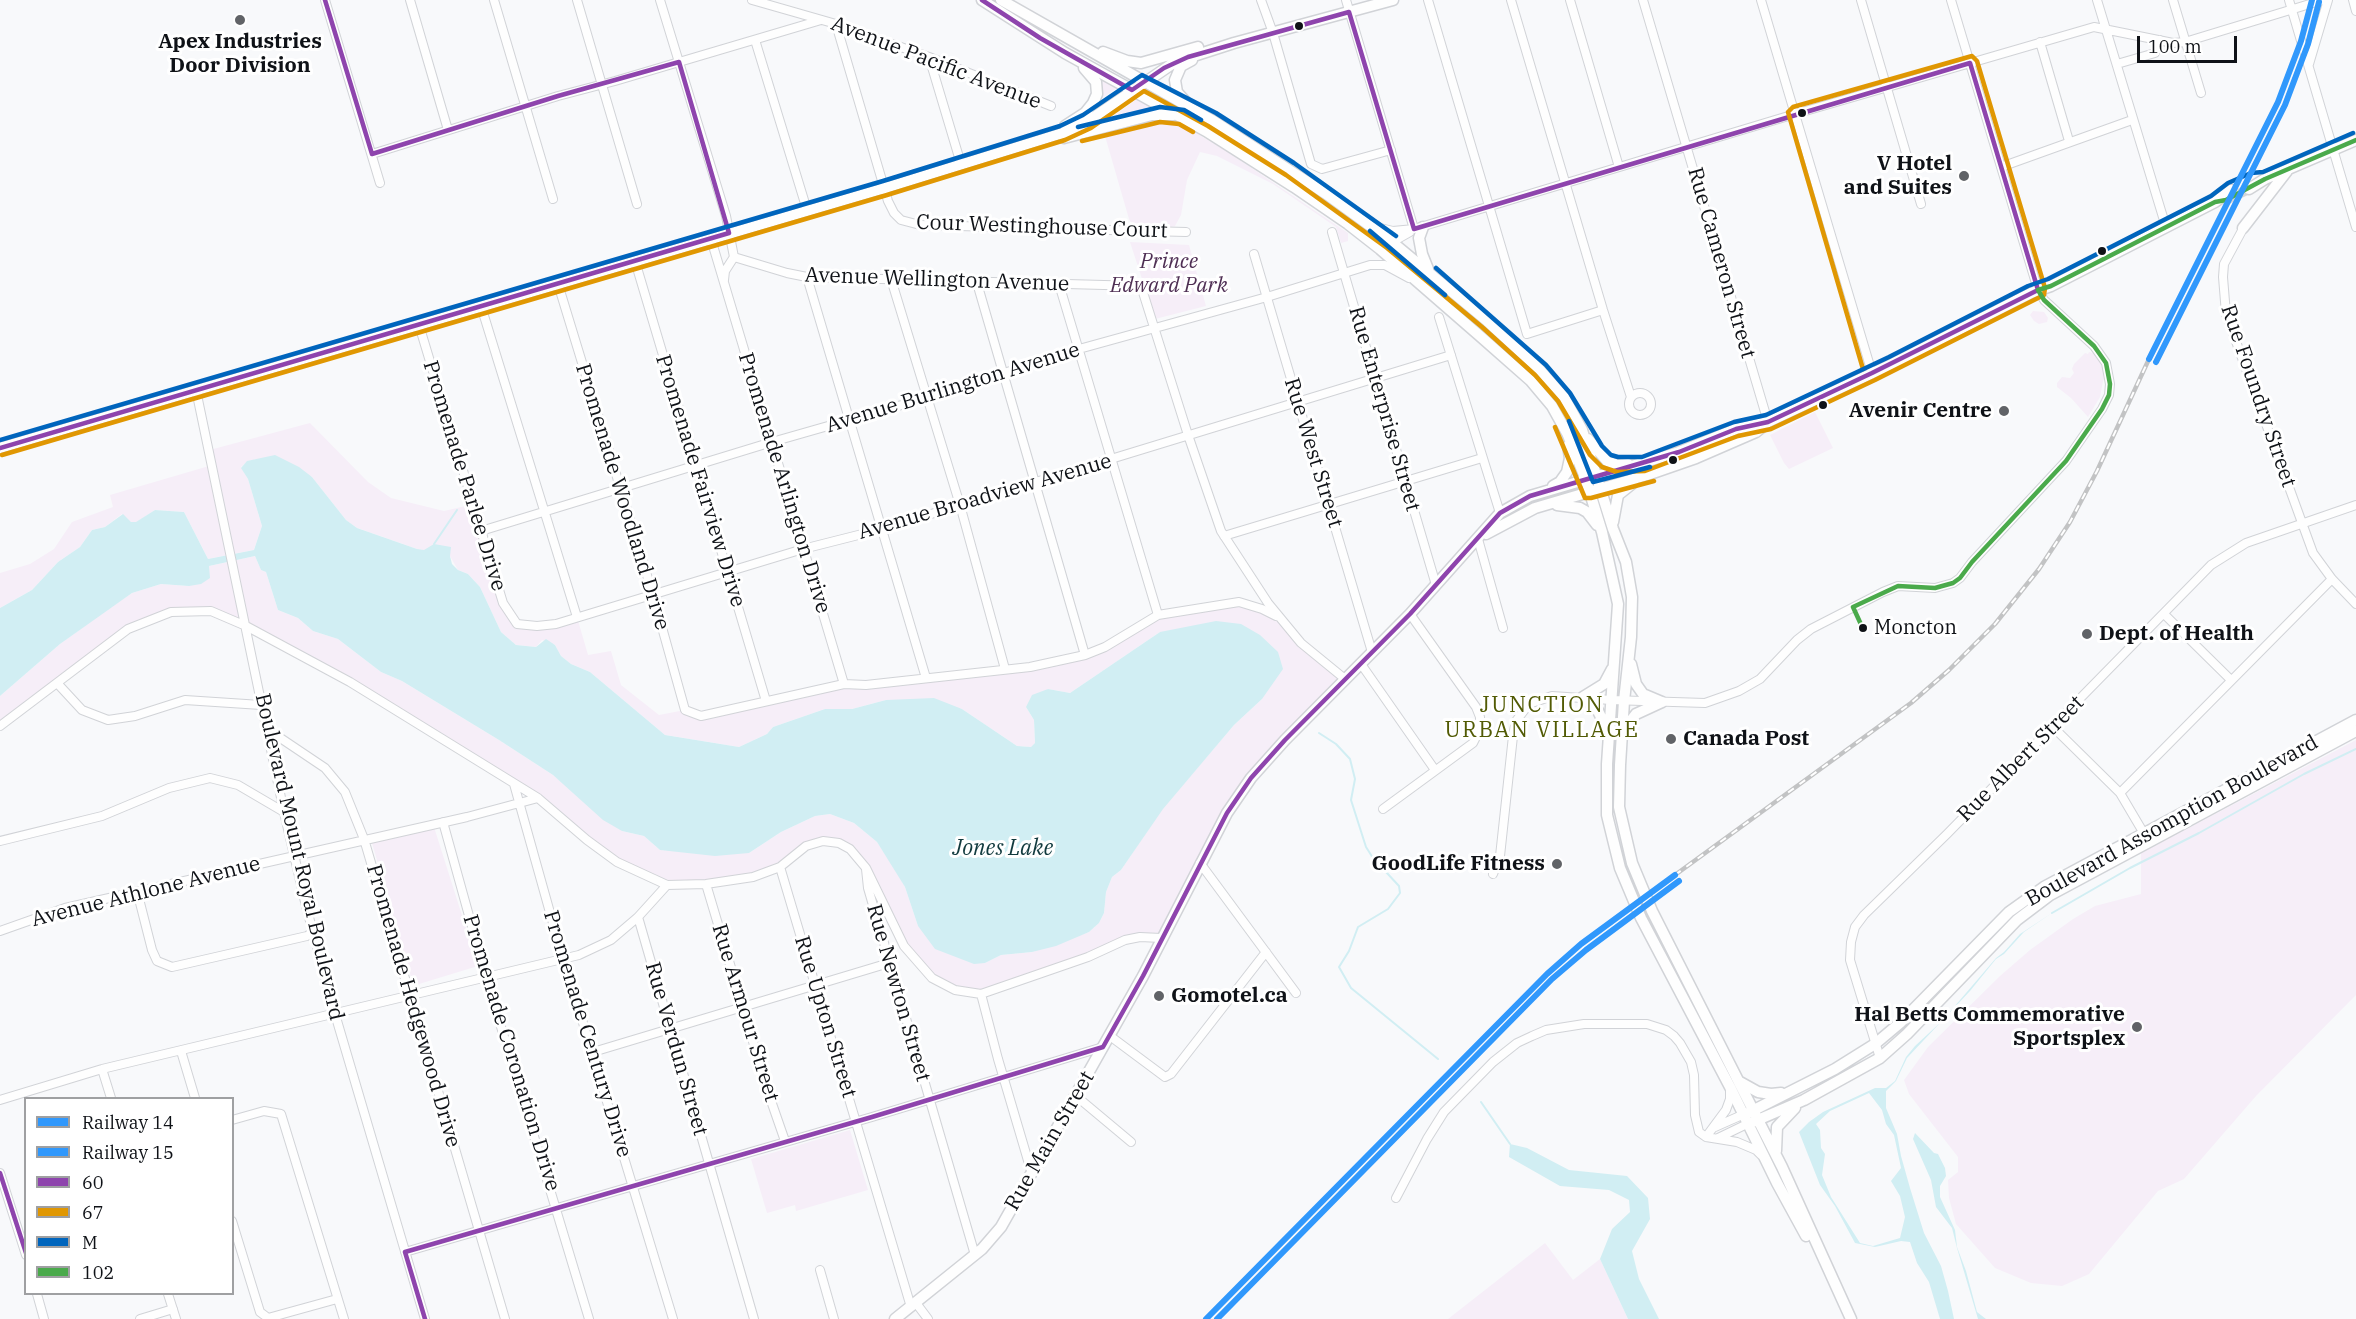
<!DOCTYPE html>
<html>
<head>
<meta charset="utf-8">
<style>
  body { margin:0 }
  #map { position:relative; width:2356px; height:1319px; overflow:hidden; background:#f8f9fb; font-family:"IBM Plex Serif",serif }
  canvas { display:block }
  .legend { position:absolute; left:24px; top:1097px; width:210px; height:198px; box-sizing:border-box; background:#fff; border:2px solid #9fa0a2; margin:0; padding:8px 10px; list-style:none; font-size:18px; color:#0f1217 }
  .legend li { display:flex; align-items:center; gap:12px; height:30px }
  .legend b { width:30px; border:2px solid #9fa0a2 }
  .scale { position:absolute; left:2137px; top:36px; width:100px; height:27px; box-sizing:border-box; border:3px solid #0f1217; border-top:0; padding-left:8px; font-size:18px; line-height:21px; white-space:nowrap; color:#0f1217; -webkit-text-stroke:4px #fff; paint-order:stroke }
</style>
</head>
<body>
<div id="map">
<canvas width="2356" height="1319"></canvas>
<ul class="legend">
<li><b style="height:8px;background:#3098fc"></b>Railway 14</li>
<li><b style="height:8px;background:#3098fc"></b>Railway 15</li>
<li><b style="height:8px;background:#8e44ad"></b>60</li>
<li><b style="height:8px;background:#e09702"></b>67</li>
<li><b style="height:8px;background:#0065bd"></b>M</li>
<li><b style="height:8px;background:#4aaa4b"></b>102</li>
</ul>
<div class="scale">100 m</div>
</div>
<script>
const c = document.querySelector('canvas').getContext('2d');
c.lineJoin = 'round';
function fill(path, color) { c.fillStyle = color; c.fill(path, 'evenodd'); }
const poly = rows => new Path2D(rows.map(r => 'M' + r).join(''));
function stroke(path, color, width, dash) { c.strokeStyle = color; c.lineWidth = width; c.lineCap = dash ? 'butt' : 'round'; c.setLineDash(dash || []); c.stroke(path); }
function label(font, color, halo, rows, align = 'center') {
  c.font = font + ' "IBM Plex Serif",serif'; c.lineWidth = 6; c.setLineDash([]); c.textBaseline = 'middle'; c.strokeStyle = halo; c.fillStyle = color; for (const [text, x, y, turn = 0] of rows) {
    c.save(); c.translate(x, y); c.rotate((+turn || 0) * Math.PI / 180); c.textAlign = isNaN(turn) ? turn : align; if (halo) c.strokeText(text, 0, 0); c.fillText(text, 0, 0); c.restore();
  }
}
fill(poly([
  [1100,79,1117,88,1101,99,1102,88],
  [1137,99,1153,108,1154,111,1104,123],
  [1157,119,1176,121,1228,152,1348,233,1348,241,1341,243,1336,227,1273,184,1217,156,1200,152,1187,180,1181,215,1175,226,1167,228,1133,226,1129,219,1105,136],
  [1130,242,1189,245,1206,306,1155,319],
  [2033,311,2044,312,2048,318,2047,322,2039,324,2034,321,2030,315],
  [2089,352,2093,353,2098,358,2106,377,2103,381,2100,397,2088,417,2071,398,2057,387,2057,383,2062,377,2070,378,2074,373,2072,369,2074,364,2085,353,2088,354],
  [1815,412,1833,448,1789,469,1784,463,1770,435],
  [310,423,368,482,391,498,444,511,470,505,503,603,517,624,537,626,577,617,588,655,611,651,621,685,659,715,685,710,701,716,844,684,1030,667,1085,655,1158,615,1239,602,1280,618,1301,643,1345,679,1251,778,1161,938,1140,937,997,989,969,993,932,978,904,946,866,868,839,843,806,846,769,872,667,885,617,862,538,798,350,682,211,611,171,612,128,629,0,726,0,696,60,644,105,611,132,593,161,584,189,586,209,566,255,556,261,570,266,572,278,610,298,618,313,631,338,639,381,672,402,681,499,740,553,775,622,831,644,836,660,850,749,853,781,832,815,816,830,814,854,823,877,842,898,874,905,887,918,926,985,963,1001,955,1032,952,1089,932,1099,923,1104,913,1106,892,1112,877,1121,870,1162,809,1234,725,1262,699,1160,632,1070,693,1048,689,1026,707,1034,720,1035,743,1031,747,1017,746,962,709,886,700,852,709,825,709,773,727,767,734,739,747,665,735,590,672,571,664,561,656,555,645,542,640,536,647,516,645,501,632,480,587,468,574,458,570,450,556,417,549,357,528,346,520,312,477,258,459,248,461,241,467,248,479,262,526,254,550,208,559,184,512,155,510,137,522,131,522,122,514,105,527,92,530,80,547,58,562,32,590,0,608,0,573,30,564,54,549,72,522,113,507,110,495,209,466,206,451],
  [2356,740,2356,995,2256,1096,2184,1179,2158,1191,2089,1274,2062,1286,2031,1283,1995,1268,1956,1224,1949,1198,1948,1180,1958,1172,1958,1157,1909,1094,1904,1080,1928,1047,2000,976,2030,950,2073,919,2095,906,2141,894,2141,853],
  [434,827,478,966,419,984,413,984,372,843],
  [850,1130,868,1190,796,1211,795,1205,767,1213,751,1159],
  [1545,1243,1573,1280,1600,1259,1628,1319,1448,1319]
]), '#f6eef8');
fill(poly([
  [275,455,299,467,312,477,346,520,357,528,417,549,424,550,434,544,451,547,450,556,452,564,458,570,468,574,480,587,501,632,516,645,536,647,546,639,555,645,561,656,571,664,590,672,665,735,739,747,767,734,773,727,825,709,852,709,886,700,934,698,962,709,1017,746,1031,747,1035,743,1034,720,1026,707,1032,695,1048,689,1070,693,1160,632,1216,621,1241,624,1260,635,1278,652,1283,669,1262,699,1234,725,1163,809,1121,870,1112,877,1106,892,1104,913,1099,923,1089,932,1056,946,1032,952,1001,955,985,963,974,964,935,949,918,926,905,887,877,842,854,823,830,814,815,816,781,832,749,853,715,856,660,850,644,836,622,831,603,820,553,775,499,740,402,681,381,672,338,639,313,631,298,618,278,610,266,572,261,570,255,556,209,566,210,578,201,584,189,586,161,584,132,593,60,644,0,696,0,608,32,590,58,562,80,547,92,530,105,527,123,514,131,522,136,522,155,510,184,512,208,559,254,550,262,526,248,479,241,468,247,461],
  [2052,913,2024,932,2004,954,1996,959,1970,991,1907,1058,1896,1081,1886,1091,1886,1108,1897,1134,1901,1156,1910,1188,1924,1233,1941,1266,1948,1291,1954,1319,1940,1319,1929,1282,1917,1263,1910,1242,1901,1241,1875,1247,1855,1243,1835,1206,1820,1185,1799,1132,1809,1122,1823,1112,1875,1088,1886,1088,1895,1081,1906,1057,1915,1046,1942,1021,1996,958,2004,952,2020,934],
  [1869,1093,1882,1110,1886,1124,1894,1135,1901,1168,1891,1181,1900,1196,1905,1217,1900,1238,1873,1246,1860,1243,1831,1197,1822,1175,1825,1154,1821,1148,1820,1130,1816,1124,1830,1111],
  [1915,1133,1934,1153,1938,1154,1945,1168,1946,1176,1940,1186,1940,1197,1955,1230,1957,1247,1966,1271,1977,1312,1986,1319,1978,1319,1957,1248,1952,1228,1936,1207,1931,1180,1913,1139],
  [1510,1144,1527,1148,1569,1170,1627,1176,1648,1198,1650,1219,1632,1251,1639,1279,1659,1319,1628,1319,1600,1259,1612,1229,1630,1212,1629,1200,1609,1190,1560,1186,1509,1157]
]), '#d1eef3');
stroke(poly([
  [434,544,457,510],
  [1319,733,1336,744,1350,759,1355,779,1351,800,1366,847,1373,858,1399,886,1400,893,1388,909,1358,927,1349,951,1339,967,1351,988,1438,1059],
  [2052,913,2130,868,2199,833,2304,774,2356,749],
  [1481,1102,1510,1144]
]), '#d1eef3', 2);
stroke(poly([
  [2226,200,2249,189]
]), '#d5d6d9', 10, [10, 5]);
const minor = poly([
  [325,0,380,183],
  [410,0,448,130],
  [494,0,553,199],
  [577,0,637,204],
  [660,0,726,216,734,257,787,273,807,277,1141,286,1188,435,1221,531,1268,603,1301,643,1345,679],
  [752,0,836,24,929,57,1051,106],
  [1261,0,1273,33,1311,164,1322,169,1391,150],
  [1346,0,1414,229],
  [1428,0,1527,334,1603,310],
  [1511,0,1603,310,1631,397],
  [1570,0,1619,167],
  [1643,0,1768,422],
  [1761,0,1872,373],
  [1861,0,1921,204],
  [2097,0,2166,227],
  [2173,0,2201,93],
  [2289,0,2356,227],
  [2353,0,2356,11],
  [836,24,888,201,894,213,901,220,920,225,1186,232],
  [755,40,807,210],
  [2040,42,2069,141],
  [929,57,961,164],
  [2117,64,2155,53,2160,40],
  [2309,64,2328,0],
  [372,154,558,96,615,81,821,20],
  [2001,167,2132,120],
  [2245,225,2224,264,2223,277,2226,314,2313,553,2332,579,2356,604],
  [1376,227,1393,231,1414,229,1795,114,2094,27,2173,43,2185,42,2323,0],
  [1332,232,1436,585],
  [711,239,844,684],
  [1380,249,1410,232],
  [1254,254,1372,652],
  [635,261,766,701],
  [807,277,926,678],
  [891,279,960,505,1005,669],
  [724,280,725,271,734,257],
  [977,283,1085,655],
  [558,284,653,595,685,710,701,716,844,684,866,685,1030,667,1085,655,1105,647,1158,615,1239,602,1262,609,1276,616],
  [1059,284,1158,615],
  [481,306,577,617],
  [1439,317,1500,513],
  [419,325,503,603,517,624,537,626,556,624,803,549,882,529,1451,355],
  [196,390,284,812,306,906,335,1014,425,1319],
  '1629 404a11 11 0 1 1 22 0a11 11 0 1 1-22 0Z',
  [481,531,772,442,926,398,1079,349,1267,297,1370,265,1385,265,1409,278],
  [1224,536,1482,458],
  [1478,539,1503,628],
  [2164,614,2231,680],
  [1361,664,1435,770],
  [57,683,82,710,108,720,135,716,185,700,261,705],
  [0,726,128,629,171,612,211,611,246,626,350,682,538,798,587,840,617,862,667,885,706,884,753,877,780,867,806,846,823,841,839,843,850,849,866,868,904,946,932,978,955,990,981,994,1088,957,1125,940,1140,937,1161,938],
  [2053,727,2120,793,2146,837],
  [267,729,325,768,345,792,364,839,505,1319],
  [514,784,556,934,673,1319],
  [2120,793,2332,579],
  [1383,809,1473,743,1480,729,1480,717,1476,707,1410,614],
  [443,822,486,977,589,1319],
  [0,841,102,816,169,788,210,778,238,785,284,812],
  [1200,863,1296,993],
  [780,867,911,1307],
  [866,869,868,888,975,1255],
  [1493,874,1500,856,1513,736,1516,721,1529,704,1552,696,1611,700,1705,703,1739,691,1760,679,1797,640,1811,629,1883,592,1898,586,1935,588,1953,583,1960,578,1972,562,2066,461,2102,409,2109,395,2110,384,2106,363,2094,346,2044,300,2038,290,1951,0],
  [706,884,769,1095,785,1141],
  [137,891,152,950,157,961,172,967,307,936,313,932],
  [638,917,754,1319],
  [0,931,65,908,467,817,538,798],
  [981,994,998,1059,1032,1174],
  [1110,1036,1165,1077,1171,1074,1266,952],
  [181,1051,195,1098],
  [593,1052,889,963],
  [1880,1058,1850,960,1851,942,1855,927,1864,915,1947,834,2211,565,2246,543,2356,505],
  [102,1069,111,1098],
  [1076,1096,1131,1142],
  [0,1100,102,1069,579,955,611,940,638,917,667,885],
  [232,1120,264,1111,281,1114,344,1319],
  [1715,1127,1742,1115],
  [1706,1137,1726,1110,1730,1099,1730,1089],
  [1718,1138,1747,1124],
  [0,1173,26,1255],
  [1396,1198,1427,1139,1444,1112,1493,1062,1517,1043,1532,1036,1546,1030,1584,1024,1647,1024,1666,1030,1674,1036,1680,1043,1691,1062,1694,1075,1695,1115,1699,1132,1706,1137,1737,1142,1756,1150,1761,1155],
  [232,1221,260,1312,268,1318,337,1299],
  [405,1252,872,1117,1103,1047],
  [820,1270,834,1319],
  [37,1294,44,1319],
  [168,1294,176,1319],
  [916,1303,928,1319],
  [140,1319,173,1309]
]);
const major = poly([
  [982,0,1065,53,1206,131,1294,187,1348,224,1380,249,1480,336,1531,381,1552,406,1567,433,1586,480,1602,532,1618,604,1607,764,1607,815,1620,868,1641,918,1730,1087,1777,1183,1806,1236],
  [1001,0,1212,120,1326,194,1392,242,1487,321,1540,370,1564,397,1582,430,1613,529,1626,562,1632,597,1631,637,1624,701,1620,765,1619,807,1632,863,1652,911,1782,1167,1851,1319],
  [1103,52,1127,61,1141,63,1198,47],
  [1186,102,1177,92,1175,80,1181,66,1192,60],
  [1065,126,1085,113,1093,103,1097,94,1096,82,1084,68],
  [1064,138,1152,115,1174,115],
  [2249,189,2265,179,2356,140],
  [1423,227,1419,238,1422,254,1428,269],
  [2243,228,2287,171],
  [1588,439,1607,461,1617,465,1628,464],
  [0,448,885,188,1063,133,1087,122,1175,62,1234,43,1393,0],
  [1553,486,1560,482,1567,472,1570,458,1568,446],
  [1557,505,1580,508,1587,512,1597,525],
  [1613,522,1618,495,1633,483],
  [1486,534,1535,508,1647,475,1696,458,1756,432,1766,424],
  [1631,664,1636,684,1643,694,1662,702],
  [1607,729,1597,709,1583,697,1604,684,1612,669],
  [1624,735,1629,723,1636,714,1662,702],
  [1740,1082,1758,1092,1771,1094,1781,1093],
  [1748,1113,1835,1069,1875,1044,1900,1023,2009,912,2044,887,2356,720],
  [1753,1122,1804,1100,1880,1058,1907,1034,2017,920,2050,895,2356,731],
  [1776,1151,1777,1127,1795,1108],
  [895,1319,982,1249,1001,1227,1143,976,1227,813,1251,778,1285,740,1410,614,1500,513,1530,496,1679,452,1736,429,1768,422,1892,364,2031,293,2051,286,2215,202,2231,190]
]);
stroke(minor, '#d1d3d7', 10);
stroke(major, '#d1d3d7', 13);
stroke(minor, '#fefefe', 8);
stroke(major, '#fefefe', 10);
const rail = poly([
  [1675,875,1911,703,1949,670,1995,624,2039,569,2070,522,2097,471,2149,359]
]);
stroke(rail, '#c2c3c4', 4.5);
stroke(rail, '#fff', 2, [7]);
stroke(poly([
  [0,448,729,233,679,62,558,96,372,154,325,0],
  [0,1173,26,1253],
  [425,1319,405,1252,872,1117,1103,1047,1143,976,1227,813,1251,778,1285,740,1410,614,1500,513,1530,496,1679,452,1736,429,1768,422,1872,373,2038,290,1970,63,1414,229,1349,12,1188,57,1164,68,1132,90,1040,38,982,0]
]), '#8e44ad', 4.5);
stroke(poly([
  [1082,141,1160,122,1179,124,1193,132],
  [1555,427,1585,498,1591,498,1654,481],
  [2,455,887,195,1065,140,1091,128,1144,91,1208,126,1286,175,1387,248,1482,327,1535,375,1558,401,1590,455,1602,467,1617,472,1645,471,1738,436,1771,429,1875,380,2044,295,2045,288,1977,61,1972,56,1793,107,1788,112,1863,369]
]), '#e09702', 4.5);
stroke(poly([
  [1078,127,1160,107,1184,110,1201,120],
  [1370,231,1445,295],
  [1436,268,1546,365,1570,393,1602,446,1611,455,1618,457,1642,457,1734,422,1766,415,1889,357,2028,286,2048,279,2211,196,2228,183,2251,173,2263,172,2353,133],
  [1569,421,1593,482,1650,467],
  [0,440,883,181,1060,126,1083,115,1142,75,1216,113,1294,163,1396,236]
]), '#0065bd', 4.5);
stroke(poly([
  [1864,631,1853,607,1898,586,1935,588,1953,583,1960,578,1972,562,2066,461,2102,409,2109,395,2110,384,2106,363,2094,346,2044,300,2038,290,2051,286,2215,202,2226,200,2265,179,2356,140]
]), '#4aaa4b', 4.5);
stroke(poly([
  [2149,359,2278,102,2301,41,2312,0],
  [1206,1319,1547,974,1581,944,1675,875]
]), '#3098fc', 6);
stroke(poly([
  [2156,362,2285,105,2308,44,2319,2],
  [1217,1319,1552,979,1586,950,1679,881]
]), '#3098fc', 6);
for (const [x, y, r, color] of [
  [240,20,6,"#616367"],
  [1299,26,5,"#0f1217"],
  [1802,113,5,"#0f1217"],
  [1964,176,6,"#616367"],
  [2102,251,5,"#0f1217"],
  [1823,405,5,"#0f1217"],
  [2004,411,6,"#616367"],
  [1673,460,5,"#0f1217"],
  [1863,628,5,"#0f1217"],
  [2087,634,6,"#616367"],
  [1671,739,6,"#616367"],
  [1557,864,6,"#616367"],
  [1159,996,6,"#616367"],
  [2137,1027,6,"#616367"]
]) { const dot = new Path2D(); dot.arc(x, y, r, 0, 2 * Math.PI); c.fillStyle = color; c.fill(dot); stroke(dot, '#fff', 2); }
label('20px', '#0f1217', '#fff', [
  ["Moncton",1874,628]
], 'left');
label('bold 21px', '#0f1217', '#fff', [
  ["Apex Industries",240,42,"center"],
  ["Door Division",240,66,"center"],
  ["V Hotel",1952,164],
  ["and Suites",1952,188],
  ["Avenir Centre",1992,411],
  ["Dept. of Health",2099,634,"left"],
  ["Canada Post",1683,739,"left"],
  ["GoodLife Fitness",1545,864],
  ["Gomotel.ca",1171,996,"left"],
  ["Hal Betts Commemorative",2125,1015],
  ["Sportsplex",2125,1039]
], 'right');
label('21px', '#0f1217', '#fff', [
  ["Avenue Pacific Avenue",936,63,21],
  ["Cour Westinghouse Court",1042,227,2],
  ["Rue Cameron Street",1721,263,74],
  ["Avenue Wellington Avenue",937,280,2],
  ["Avenue Burlington Avenue",953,388,-17],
  ["Rue Foundry Street",2258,396,71],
  ["Rue Enterprise Street",1384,409,74],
  ["Rue West Street",1313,453,73],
  ["Promenade Parlee Drive",464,476,73],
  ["Promenade Fairview Drive",700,481,73],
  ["Promenade Arlington Drive",784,483,73],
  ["Promenade Woodland Drive",622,497,73],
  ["Avenue Broadview Avenue",985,497,-16],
  ["Rue Albert Street",2021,759,-45],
  ["Boulevard Assomption Boulevard",2172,821,-29],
  ["Boulevard Mount Royal Boulevard",299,857,77],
  ["Avenue Athlone Avenue",146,892,-14],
  ["Rue Newton Street",898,993,74],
  ["Promenade Hedgewood Drive",413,1006,74],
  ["Rue Armour Street",745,1013,73],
  ["Rue Upton Street",825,1017,73],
  ["Promenade Century Drive",587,1034,73],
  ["Rue Verdun Street",676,1049,74],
  ["Promenade Coronation Drive",511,1053,73],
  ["Rue Main Street",1050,1141,-60]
]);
label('italic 21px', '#4f2f54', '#fff', [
  ["Prince",1169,262],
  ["Edward Park",1169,286]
]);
c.letterSpacing = '1.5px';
label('22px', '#525b05', '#fff', [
  ["JUNCTION",1542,706],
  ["URBAN VILLAGE",1542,731]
]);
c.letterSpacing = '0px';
label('italic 22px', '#113a3e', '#fff', [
  ["Jones Lake",1003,849]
]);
</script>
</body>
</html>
